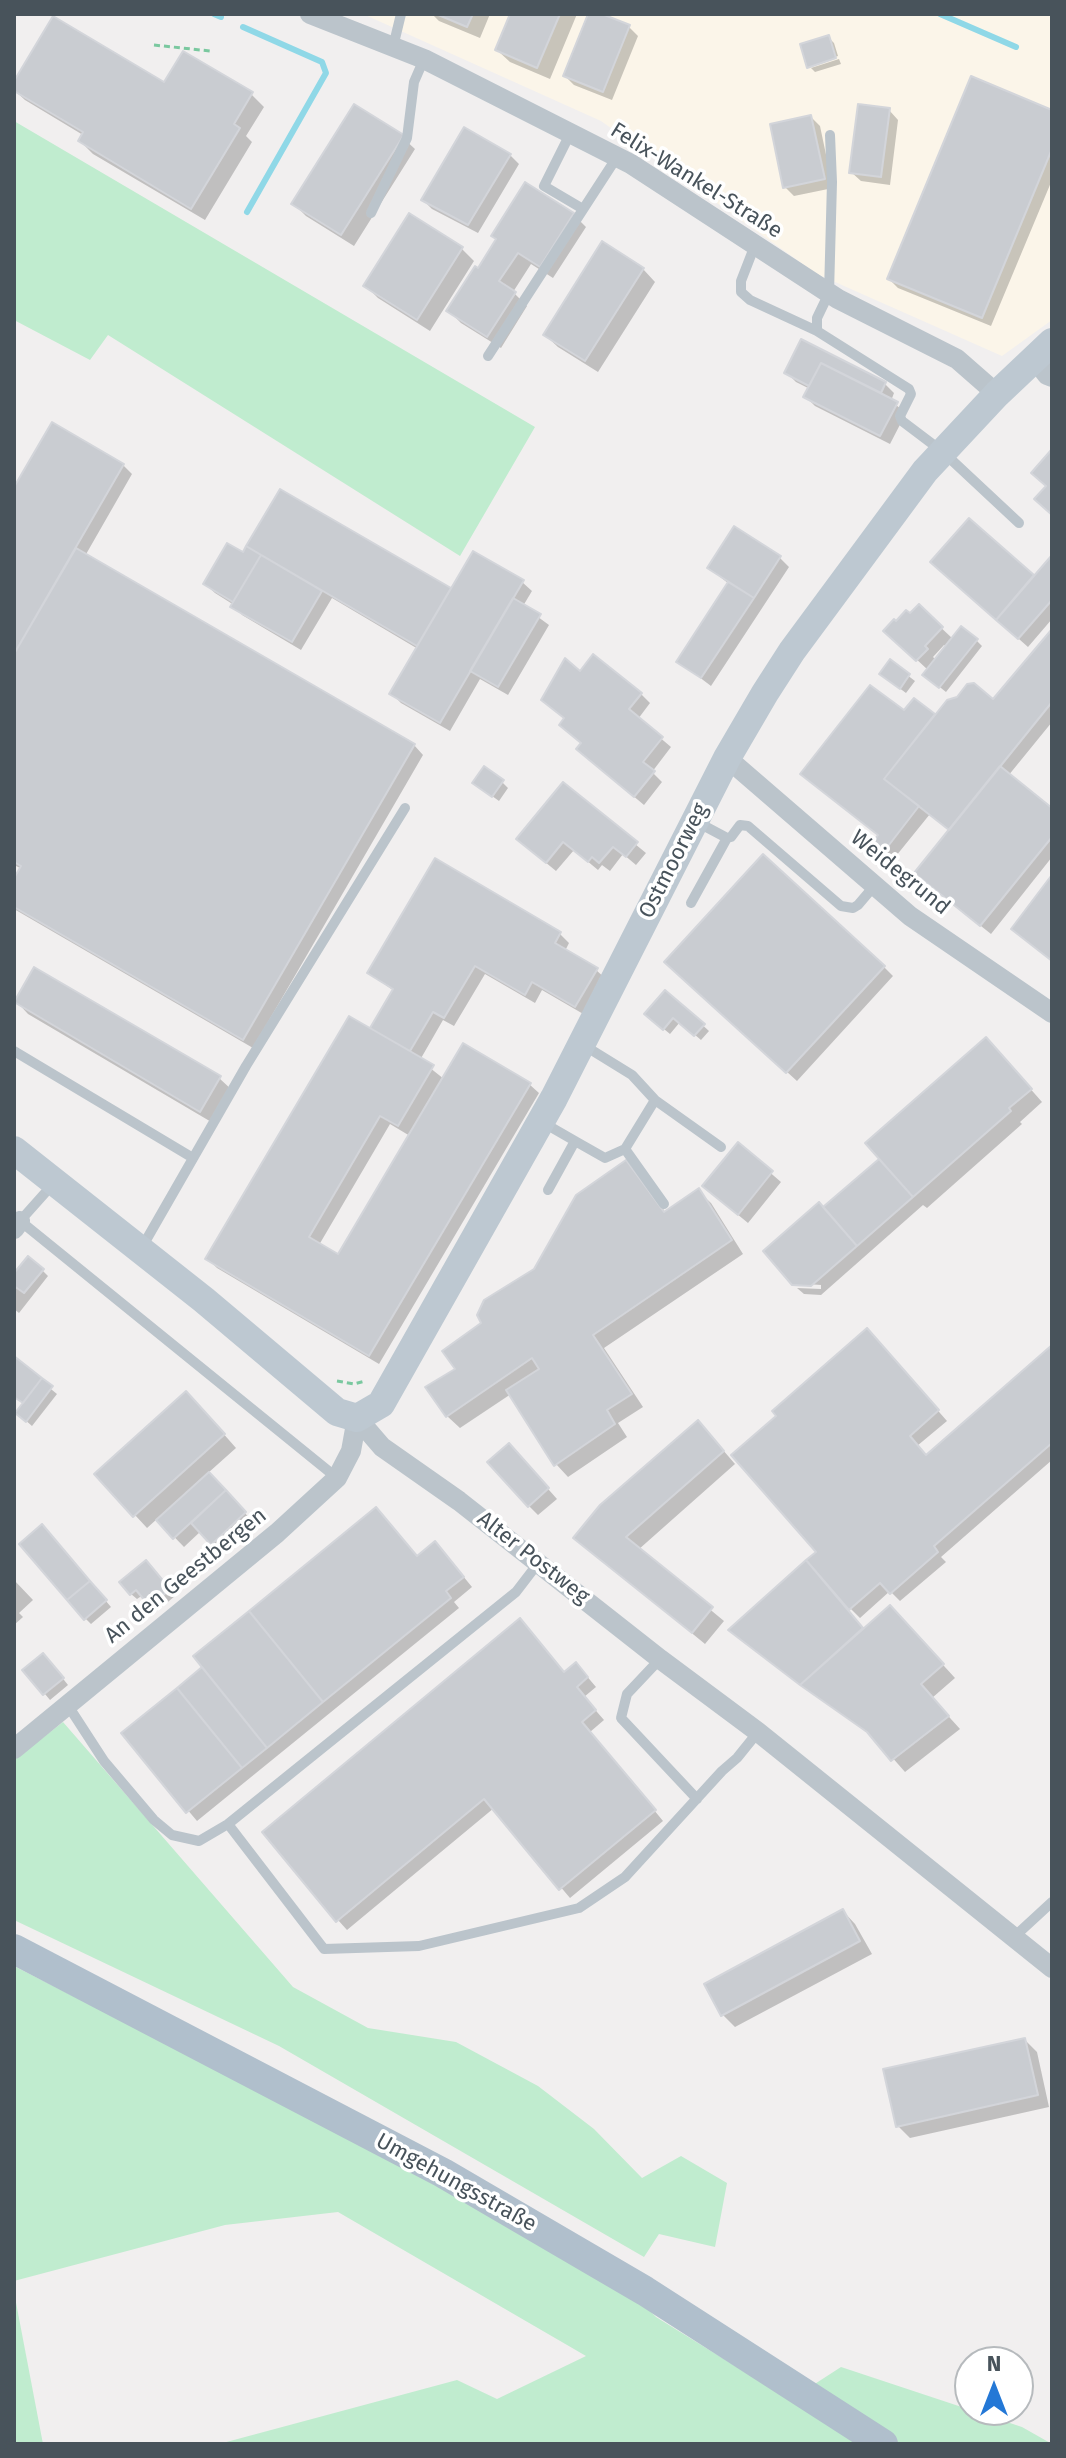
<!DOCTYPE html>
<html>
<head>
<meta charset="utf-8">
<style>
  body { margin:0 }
  #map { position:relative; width:1066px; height:2458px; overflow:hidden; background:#f1efef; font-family:"Fira Sans",sans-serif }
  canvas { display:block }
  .frame { position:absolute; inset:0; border:16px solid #48535b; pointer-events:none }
  .north { position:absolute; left:954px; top:2346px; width:80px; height:80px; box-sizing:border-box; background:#fff; border:2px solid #b6babd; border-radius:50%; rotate:0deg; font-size:22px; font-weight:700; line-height:32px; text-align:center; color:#48535b }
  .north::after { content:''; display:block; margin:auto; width:28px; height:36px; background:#2478d6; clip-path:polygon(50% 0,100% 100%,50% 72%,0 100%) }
</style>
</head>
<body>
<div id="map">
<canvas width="1066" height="2458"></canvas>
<div class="frame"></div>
<div class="north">N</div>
</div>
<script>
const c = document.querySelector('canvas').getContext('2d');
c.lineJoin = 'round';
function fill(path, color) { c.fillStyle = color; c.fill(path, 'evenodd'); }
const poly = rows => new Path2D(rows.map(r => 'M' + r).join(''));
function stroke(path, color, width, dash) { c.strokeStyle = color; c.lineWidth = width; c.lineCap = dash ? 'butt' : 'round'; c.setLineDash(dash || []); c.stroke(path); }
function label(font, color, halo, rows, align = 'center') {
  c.font = font + ' "Fira Sans",sans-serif'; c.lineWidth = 7; c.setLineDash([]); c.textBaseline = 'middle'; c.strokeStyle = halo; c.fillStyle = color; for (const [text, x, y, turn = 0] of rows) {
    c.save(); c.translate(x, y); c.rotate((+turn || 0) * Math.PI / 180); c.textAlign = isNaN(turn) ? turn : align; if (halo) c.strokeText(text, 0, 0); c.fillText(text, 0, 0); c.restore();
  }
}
fill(poly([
  [363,14,1052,14,1052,320,1002,356,817,274,601,121]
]), '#fbf5e9');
fill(poly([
  [14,121,535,427,460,556,108,335,90,360,14,320],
  [63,1722,293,1987,368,2028,456,2042,538,2086,594,2129,642,2178,681,2156,727,2183,715,2247,659,2234,644,2257,279,2046,14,1920,14,1760],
  [14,1966,226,2074,625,2286,656,2317,790,2400,841,2367,1022,2427,1052,2444,219,2444,457,2380,497,2399,586,2356,338,2212,225,2225,14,2281],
  [14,2292,43,2444,14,2444]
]), '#c0eccf');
fill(poly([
  [432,14,490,14,480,38,439,21],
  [512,14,577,14,550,79,510,62,497,50],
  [590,14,597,14,629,27,638,36,612,100,574,85,565,76],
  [828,37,834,43,838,56,810,65,810,67,802,45],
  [839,59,841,64,815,72,811,68],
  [14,85,165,85,251,94,264,107,246,136,252,142,205,220,93,154,80,141,83,135,25,100,14,90],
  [889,110,898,120,890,185,861,181,851,172],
  [1052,112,1052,180,991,326,898,288,889,279],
  [811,117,820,126,833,188,794,196,785,187],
  [402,137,415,149,354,246,306,216,294,204],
  [510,155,519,164,478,233,432,209,423,200],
  [573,214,586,227,553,278,531,264,513,292,527,306,501,348,461,323,449,311,498,240],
  [462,249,474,261,430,331,378,298,366,286],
  [643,269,655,282,598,372,558,347,545,335],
  [802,342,885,384,894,393,891,401,906,413,890,444,815,406,806,397,810,389,796,382,787,373],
  [123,465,132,474,85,556,414,745,423,755,253,1048,14,909,14,882,22,869,14,865,14,491],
  [280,492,452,591,522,582,532,591,523,606,549,625,508,695,480,679,450,731,401,703,392,694,418,649,332,598,301,650,242,615,234,605,215,593,205,584,243,555],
  [969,521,1035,578,1052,558,1052,619,1028,647,942,571],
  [735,528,780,558,789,567,711,686,678,661,729,584,709,568],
  [919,607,953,639,977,641,982,646,946,692,931,680,928,670,886,631,910,616],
  [944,645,947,647,936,660,933,657],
  [1052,631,1052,722,1008,776,1052,811,1052,857,991,934,926,882,950,830,930,814,892,861,873,845,880,836,812,783,904,713,914,700,935,717,993,702],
  [890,662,915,681,906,693,887,679],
  [580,673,641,694,650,703,638,719,671,747,652,772,662,782,644,805,588,758,583,744,566,719],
  [502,782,508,788,499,801,481,788],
  [563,785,646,853,636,865,623,854,610,871,602,865,598,870,574,850,556,871,528,848],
  [435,861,560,934,569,943,565,951,596,970,606,979,585,1015,542,990,535,1003,485,974,454,1026,443,1020,420,1060,444,1079,529,1084,539,1093,379,1364,217,1268,208,1259,370,1031,394,991,369,973],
  [390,1124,410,1136,339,1257,319,1245],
  [884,967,893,976,797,1081,676,971],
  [666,992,709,1031,701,1040,680,1022,670,1034,653,1020],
  [16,1001,219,1078,232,1090,213,1123,28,1014],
  [998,1052,1042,1102,1020,1122,1022,1124,927,1208,923,1205,821,1295,804,1294,797,1288,821,1289,821,1285,793,1283,823,1210,886,1168],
  [738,1145,781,1182,748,1223,714,1195],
  [626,1162,639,1175,666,1213,698,1191,711,1203,743,1254,604,1348,643,1407,618,1423,627,1437,568,1477,556,1464,511,1394,460,1428,447,1416,458,1370,484,1324,535,1271],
  [42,1270,48,1276,19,1313,14,1309,14,1277],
  [876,1340,947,1421,917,1446,926,1457,1052,1348,1052,1460,941,1557,946,1562,900,1601,890,1591,860,1618,847,1605,845,1607,864,1630,902,1620,955,1678,932,1698,960,1729,905,1772,876,1739,743,1642,731,1630,815,1567],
  [14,1359,57,1394,32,1426,24,1419,25,1405,14,1397],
  [199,1406,236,1448,208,1473,254,1523,222,1553,201,1531,184,1547,157,1519,147,1528,97,1474],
  [710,1435,735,1464,638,1550,724,1621,705,1644,576,1538],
  [518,1455,557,1499,538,1515,529,1506],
  [51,1536,111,1607,91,1624,85,1618],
  [444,1553,472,1587,454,1602,459,1608,197,1821,123,1733,418,1558],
  [152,1568,175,1596,157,1611,143,1595,137,1599,131,1594],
  [14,1580,33,1600,19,1613,23,1617,14,1625],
  [49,1661,68,1685,50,1700,25,1670],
  [565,1674,585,1674,596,1687,584,1697,604,1720,590,1732,663,1821,570,1898,494,1808,347,1930,338,1920],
  [843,1911,855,1924,872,1954,735,2027,723,2015],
  [1025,2040,1037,2052,1049,2107,910,2138,898,2126]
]), '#0003');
stroke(poly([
  [214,14,221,17],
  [940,14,1016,47],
  [243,27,322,62,326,73,247,212]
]), '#8fd8e7', 6);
const building = poly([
  [436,14,473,14,467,27,436,14],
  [510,14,560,14,537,68,495,50,510,14],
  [588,14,602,14,630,25,603,92,563,76,588,14],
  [53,16,164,82,183,51,253,92,234,124,240,128,191,209,78,141,83,132,14,91,14,81,53,16],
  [829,35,836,58,807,68,800,44,829,35],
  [971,76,1052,110,1052,149,982,318,887,279,971,76],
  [354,104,404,135,341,235,291,204,354,104],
  [858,104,890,108,881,177,849,173,858,104],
  [811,115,825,179,783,188,770,124,811,115],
  [464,127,511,154,468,225,421,200,464,127],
  [525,182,574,213,540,267,518,253,499,281,516,292,487,337,446,311,475,266,478,268,496,239,491,236,525,182],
  [409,213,463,247,417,320,363,286,409,213],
  [602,241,644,268,585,361,543,335,602,241],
  [801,339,886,382,881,393,821,363,809,386,784,373,801,339],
  [821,363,898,402,880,436,803,397,821,363],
  [52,422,124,464,14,654,14,487,52,422],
  [1052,449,1052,515,1034,499,1046,486,1031,473,1052,449],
  [280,489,451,588,417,646,246,546,280,489],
  [969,518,1034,575,996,620,930,562,969,518],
  [734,526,781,556,754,598,707,568,734,526],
  [227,543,243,552,246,546,261,555,233,602,203,584,227,543],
  [76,548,415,744,243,1040,14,907,14,878,21,866,14,862,14,654,76,548],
  [473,551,524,580,440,723,389,694,473,551],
  [261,555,322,591,292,642,230,607,261,555],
  [1052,555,1052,600,1018,639,996,620,1052,555],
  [728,582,754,598,701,678,676,662,728,582],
  [513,598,541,614,498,687,470,671,513,598],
  [919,604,943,627,925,646,928,649,916,661,883,631,894,619,896,621,906,610,910,613,919,604],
  [961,626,978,639,939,688,922,675,961,626],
  [1052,629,1052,702,949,830,884,779,947,700,957,697,967,684,974,683,993,699,1052,629],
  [593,654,642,693,629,709,663,737,643,762,655,771,634,797,576,749,581,743,559,725,564,718,541,700,565,658,580,671,593,654],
  [890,659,910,674,900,689,879,674,890,659],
  [870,685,904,710,914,698,935,714,884,779,919,806,882,854,871,845,878,835,800,774,870,685],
  [484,766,504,780,492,797,472,783,484,766],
  [1000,766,1052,808,1052,837,980,926,914,873,1000,766],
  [563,782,638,842,626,857,613,847,599,863,592,857,588,862,563,842,546,863,516,839,563,782],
  [763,854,885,966,786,1073,664,962,763,854],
  [435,858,561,932,555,943,598,968,575,1007,532,982,525,995,475,966,444,1018,433,1012,410,1051,370,1028,393,989,367,973,435,858],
  [1051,876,1052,877,1052,961,1011,929,1051,876],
  [34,967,221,1076,200,1112,14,1002,34,967],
  [665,990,705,1024,694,1036,673,1018,663,1030,644,1014,665,990],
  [349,1016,434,1065,398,1126,380,1116,309,1237,338,1254,463,1043,531,1083,369,1356,205,1259,349,1016],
  [986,1037,1032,1089,1009,1108,1011,1111,913,1197,865,1143,986,1037],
  [738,1142,773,1171,738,1215,702,1186,738,1142],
  [879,1159,913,1197,857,1246,823,1207,879,1159],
  [626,1160,664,1212,699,1188,732,1240,593,1335,632,1394,607,1410,615,1424,554,1466,506,1390,539,1369,532,1358,446,1417,425,1387,455,1369,442,1351,481,1323,477,1315,484,1300,534,1269,576,1195,626,1160],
  [819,1202,857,1246,811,1286,792,1285,763,1251,819,1202],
  [28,1256,44,1269,24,1293,14,1286,14,1273,28,1256],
  [867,1328,939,1410,910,1436,926,1455,1052,1345,1052,1443,934,1546,938,1552,890,1594,880,1583,849,1610,806,1560,816,1552,731,1455,776,1416,772,1411,867,1328],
  [14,1356,42,1378,23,1403,14,1397,14,1356],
  [42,1378,53,1386,26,1422,15,1413,42,1378],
  [186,1391,225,1434,133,1517,94,1474,186,1391],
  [698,1420,724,1451,626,1537,713,1607,692,1633,573,1538,600,1505,698,1420],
  [509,1443,549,1488,528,1507,487,1462,509,1443],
  [209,1472,226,1490,173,1539,156,1520,209,1472],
  [226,1490,246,1512,211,1545,191,1523,226,1490],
  [376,1507,417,1556,435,1541,464,1577,446,1591,451,1598,323,1702,249,1611,376,1507],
  [42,1524,90,1581,67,1600,19,1544,42,1524],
  [146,1560,170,1589,150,1607,136,1590,130,1595,119,1582,146,1560],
  [806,1560,863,1628,800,1685,728,1630,806,1560],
  [90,1581,107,1600,84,1620,67,1600,90,1581],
  [890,1605,944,1664,921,1684,949,1716,891,1761,867,1732,800,1685,890,1605],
  [249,1611,323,1702,267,1748,193,1656,249,1611],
  [520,1618,564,1672,576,1662,588,1677,577,1687,596,1710,582,1722,656,1810,559,1890,484,1799,336,1922,262,1832,520,1618],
  [43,1653,64,1678,43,1695,22,1670,43,1653],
  [202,1667,267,1748,242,1768,177,1688,202,1667],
  [177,1688,242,1768,186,1813,121,1733,177,1688],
  [843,1909,860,1941,721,2016,704,1984,843,1909],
  [1025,2038,1038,2095,896,2127,883,2069,1025,2038]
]);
fill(building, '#c9ccd1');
stroke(building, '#d3d5da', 2);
stroke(poly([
  [154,45,210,51],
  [337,1381,354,1384,365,1381]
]), '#7ac89f', 3, [6, 4]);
stroke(poly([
  [393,47,401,14],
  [570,134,544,186,583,209],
  [830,135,832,182,829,293,817,318,817,331,909,389,911,394,900,416,902,421,943,452,1019,523],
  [371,213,407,138,414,82,424,59],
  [755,245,741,281,741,292,750,300,817,331],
  [488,356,617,157],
  [695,821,727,838,731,837,740,825,748,826,841,906,853,908,858,905,875,885],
  [691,903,727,838],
  [14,1051,193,1158],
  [655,1100,721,1147],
  [542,1122,575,1141],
  [625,1149,664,1204],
  [548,1190,575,1141,605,1158,625,1149,655,1100,632,1075,585,1046],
  [19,1220,337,1478],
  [20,1221,53,1184],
  [141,1249,246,1066,405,808],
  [660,1659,627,1694,621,1718,697,1799],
  [67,1704,104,1761,154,1820,172,1835,199,1841,228,1824,516,1592,539,1562],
  [228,1824,324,1949,419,1946,579,1908,625,1877,722,1771,737,1758,758,1732],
  [1014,1937,1052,1902]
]), '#bbc4cb', 10);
stroke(poly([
  [310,14,424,59,631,164,838,299,957,359,997,394],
  [1034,358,1047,375,1052,377],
  [727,758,910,916,1052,1013],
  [14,1229,20,1221],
  [357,1418,382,1447,459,1501,660,1659,758,1732,1052,1968],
  [14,1749,277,1533,337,1478,351,1451,357,1418]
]), '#bbc4cb', 20);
stroke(poly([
  [14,1150,204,1300,337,1412,357,1418,381,1404,554,1098,727,758,765,693,792,651,925,471,997,394,1052,342]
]), '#bdc8d1', 28);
stroke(poly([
  [14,1949,443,2173,645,2291,883,2444]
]), '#b0bfcc', 30);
label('22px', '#48535b', '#fff', [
  ["Felix-Wankel-Straße",696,181,32],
  ["Ostmoorweg",674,861,-63],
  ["Weidegrund",900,873,39],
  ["Alter Postweg",533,1558,38],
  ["An den Geestbergen",186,1576,-39],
  ["Umgehungsstraße",456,2183,29]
]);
</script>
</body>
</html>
